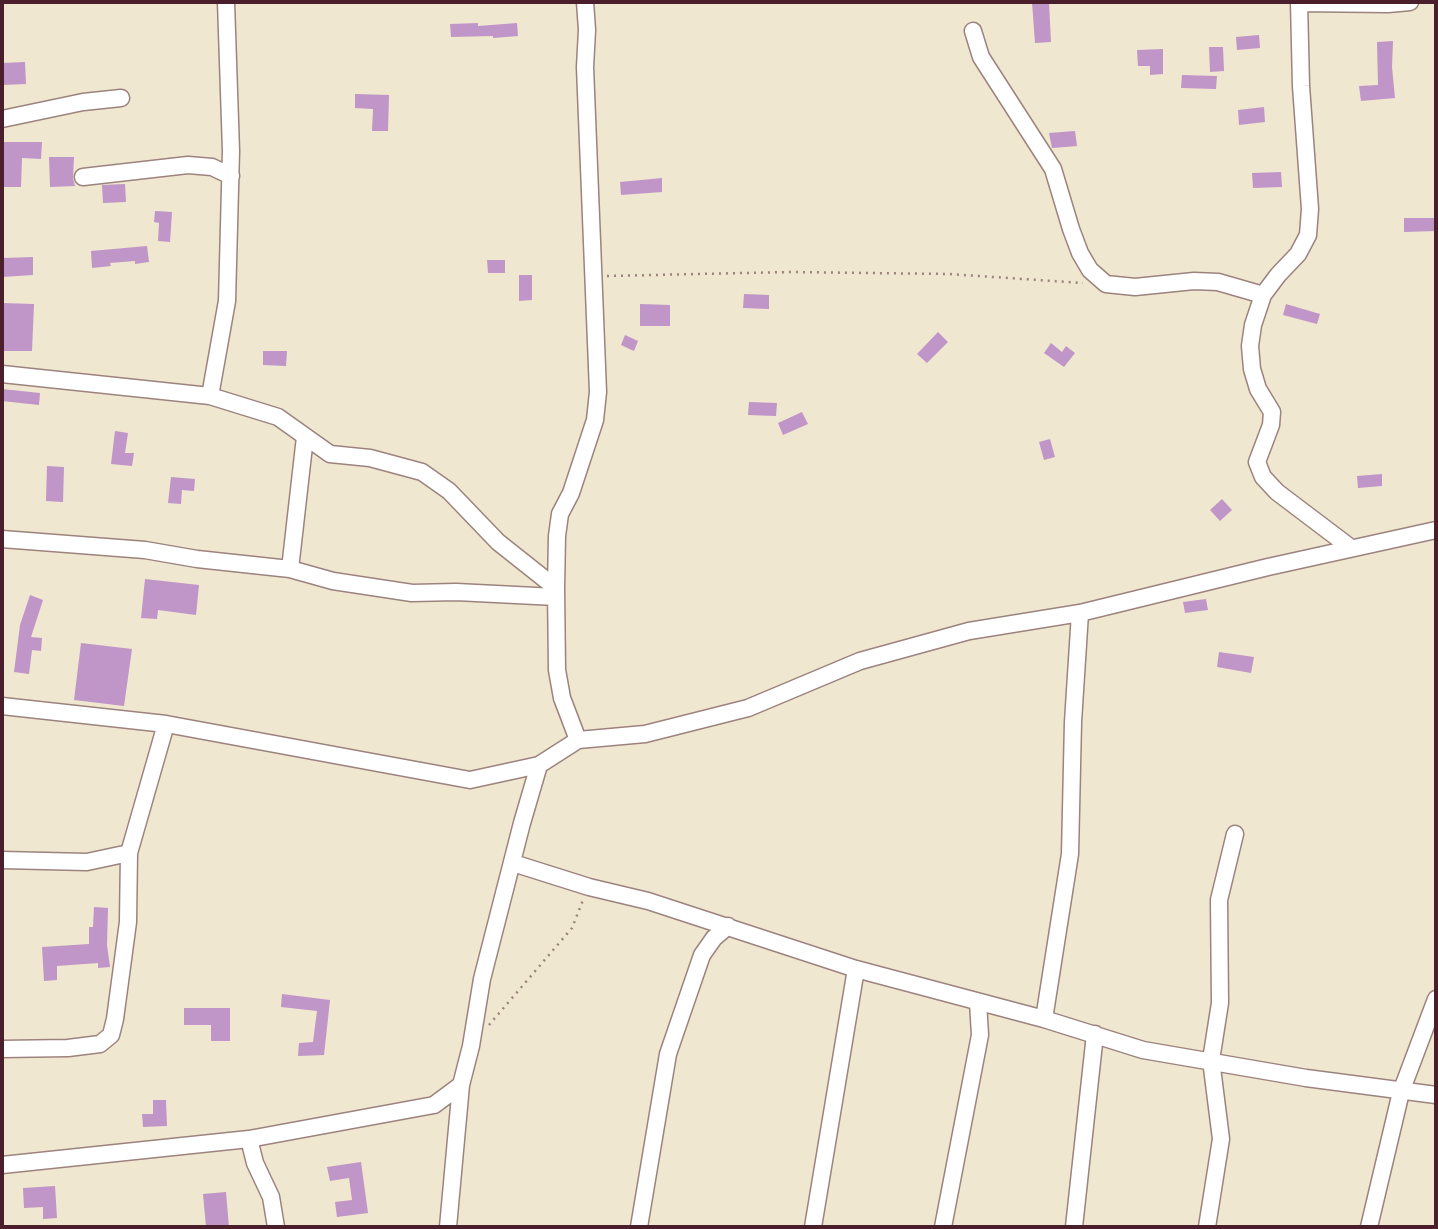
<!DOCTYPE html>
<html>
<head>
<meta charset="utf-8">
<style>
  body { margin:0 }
  #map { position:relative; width:1438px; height:1229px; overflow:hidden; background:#efe7d0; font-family:"Gentium Book Plus",serif }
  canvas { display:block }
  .frame { position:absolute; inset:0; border:4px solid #4a1f2b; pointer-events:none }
</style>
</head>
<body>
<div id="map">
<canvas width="1438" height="1229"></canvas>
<div class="frame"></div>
</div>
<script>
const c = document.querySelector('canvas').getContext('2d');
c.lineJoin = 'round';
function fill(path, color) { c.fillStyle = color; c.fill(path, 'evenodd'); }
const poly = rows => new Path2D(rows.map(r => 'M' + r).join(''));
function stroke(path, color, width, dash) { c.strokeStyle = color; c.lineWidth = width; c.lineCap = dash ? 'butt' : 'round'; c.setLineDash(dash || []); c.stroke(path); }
fill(poly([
  [1032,2,1049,2,1051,42,1035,43],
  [478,23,478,26,517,23,518,36,493,38,493,36,451,37,450,24],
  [1259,35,1260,48,1237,50,1236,37],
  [1393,41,1392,67,1395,98,1361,101,1359,86,1378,85,1377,42],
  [1209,47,1223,47,1224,71,1210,72],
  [1163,49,1163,74,1150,75,1150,66,1138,66,1137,50],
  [25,62,26,84,2,85,2,63],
  [1182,75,1217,76,1216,89,1181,88],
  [355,94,389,95,388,131,372,131,373,109,355,108],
  [1264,107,1265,122,1239,125,1238,110],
  [1075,131,1077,146,1052,148,1049,133],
  [4,142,42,142,41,159,22,158,21,187,3,187],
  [49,157,74,157,73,178,75,186,50,187],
  [1281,172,1282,187,1253,188,1252,173],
  [662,178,662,192,621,195,620,182],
  [125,184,126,202,103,203,102,185],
  [155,211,172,212,170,242,158,241,159,223,154,222],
  [1404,218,1436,218,1436,231,1404,232],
  [147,246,149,262,135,264,135,261,110,263,111,266,92,268,91,251],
  [33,257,33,275,2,277,2,258],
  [487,260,505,260,505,273,488,273],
  [519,275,532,275,532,300,519,301],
  [744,294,769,295,769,309,743,308],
  [2,303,34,304,32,351,2,351],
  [640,304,670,305,670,326,640,326],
  [1286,304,1320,314,1317,324,1283,315],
  [938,332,948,342,927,363,917,354],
  [625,335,638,341,634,351,621,345],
  [1051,343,1062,352,1066,346,1075,353,1064,367,1044,353],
  [263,351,287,351,286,366,263,365],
  [2,389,40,393,39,405,2,401],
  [749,402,777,403,776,416,748,415],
  [802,412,808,424,783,435,778,423],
  [115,431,128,433,125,453,134,453,132,466,111,464],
  [1050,439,1055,457,1044,460,1039,442],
  [47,466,64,467,63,502,46,501],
  [1382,474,1382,486,1358,488,1357,476],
  [171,477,195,479,194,491,182,490,181,504,168,503],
  [1222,499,1232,510,1220,521,1210,510],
  [145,579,199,585,196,615,158,610,157,619,141,618],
  [30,595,43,600,31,637,42,638,41,651,32,650,29,674,14,672,20,625],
  [1206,599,1208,610,1185,613,1183,602],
  [81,643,132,649,124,706,74,700],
  [1219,652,1254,657,1251,673,1217,667],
  [94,907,108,908,107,945,110,967,98,968,98,963,57,966,57,980,44,981,42,947,89,944,89,927,93,927],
  [282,994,330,1000,324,1055,298,1056,299,1043,313,1042,317,1011,281,1007],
  [184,1008,230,1008,230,1041,211,1041,211,1025,184,1025],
  [153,1100,166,1100,167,1126,143,1127,142,1114,153,1114],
  [361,1162,368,1213,337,1217,335,1202,352,1200,349,1178,330,1181,327,1167],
  [55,1186,57,1218,43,1219,43,1207,24,1208,23,1188],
  [226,1192,229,1227,206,1227,203,1194]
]), '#c095c7');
const street = poly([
  [1299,2,1301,86,1310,209,1308,235,1298,254,1278,275,1263,295,1253,325,1250,346,1252,369,1258,389,1272,412,1271,425,1257,462,1263,477,1277,492,1351,548],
  [1299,3,1388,4,1410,2],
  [973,31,981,57,1053,169,1071,229,1080,253,1090,270,1106,284,1135,287,1194,281,1218,282,1263,295],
  [2,119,83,102,121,98],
  [83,177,188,165,212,167,231,176],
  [2,374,210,396,278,417,330,454,370,458,422,472,449,491,498,542,556,588],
  [210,396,227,301,231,151,226,2],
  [2,539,145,550,197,559,290,569,333,581,412,593,456,592,556,597],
  [290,569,305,437],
  [2,706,166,724,470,780,539,765,578,740,645,734,748,708,860,661,969,631,1080,613,1268,567,1436,530],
  [578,740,562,698,557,670,556,588,557,536,560,514,571,493,595,420,598,392,585,67,587,30,585,2],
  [2,860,87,862,129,853],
  [513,863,589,887,648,901,856,969,1044,1019,1143,1050,1306,1078,1436,1095],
  [1044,1019,1070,854,1073,722,1080,613],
  [2,1049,68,1048,100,1044,111,1035,115,1019,128,922,129,853,166,724],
  [249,1139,255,1163,271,1197,276,1227],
  [2,1165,249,1139,434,1105,461,1085],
  [448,1227,461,1085,471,1046,482,979,522,823,539,765],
  [639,1227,668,1054,702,955,714,938,728,926],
  [813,1227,856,969],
  [943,1227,980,1035,978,1002],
  [1074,1227,1095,1034],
  [1207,1227,1221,1139,1211,1060,1220,1003,1219,900,1235,834],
  [1369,1227,1401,1092,1436,999]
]);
stroke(street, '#9c837e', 19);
stroke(poly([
  [607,276,790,272,949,274,1083,283],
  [489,1025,572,928,583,900]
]), '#9c837e', 2.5, [2, 5]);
stroke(street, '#fff', 16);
</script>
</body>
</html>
